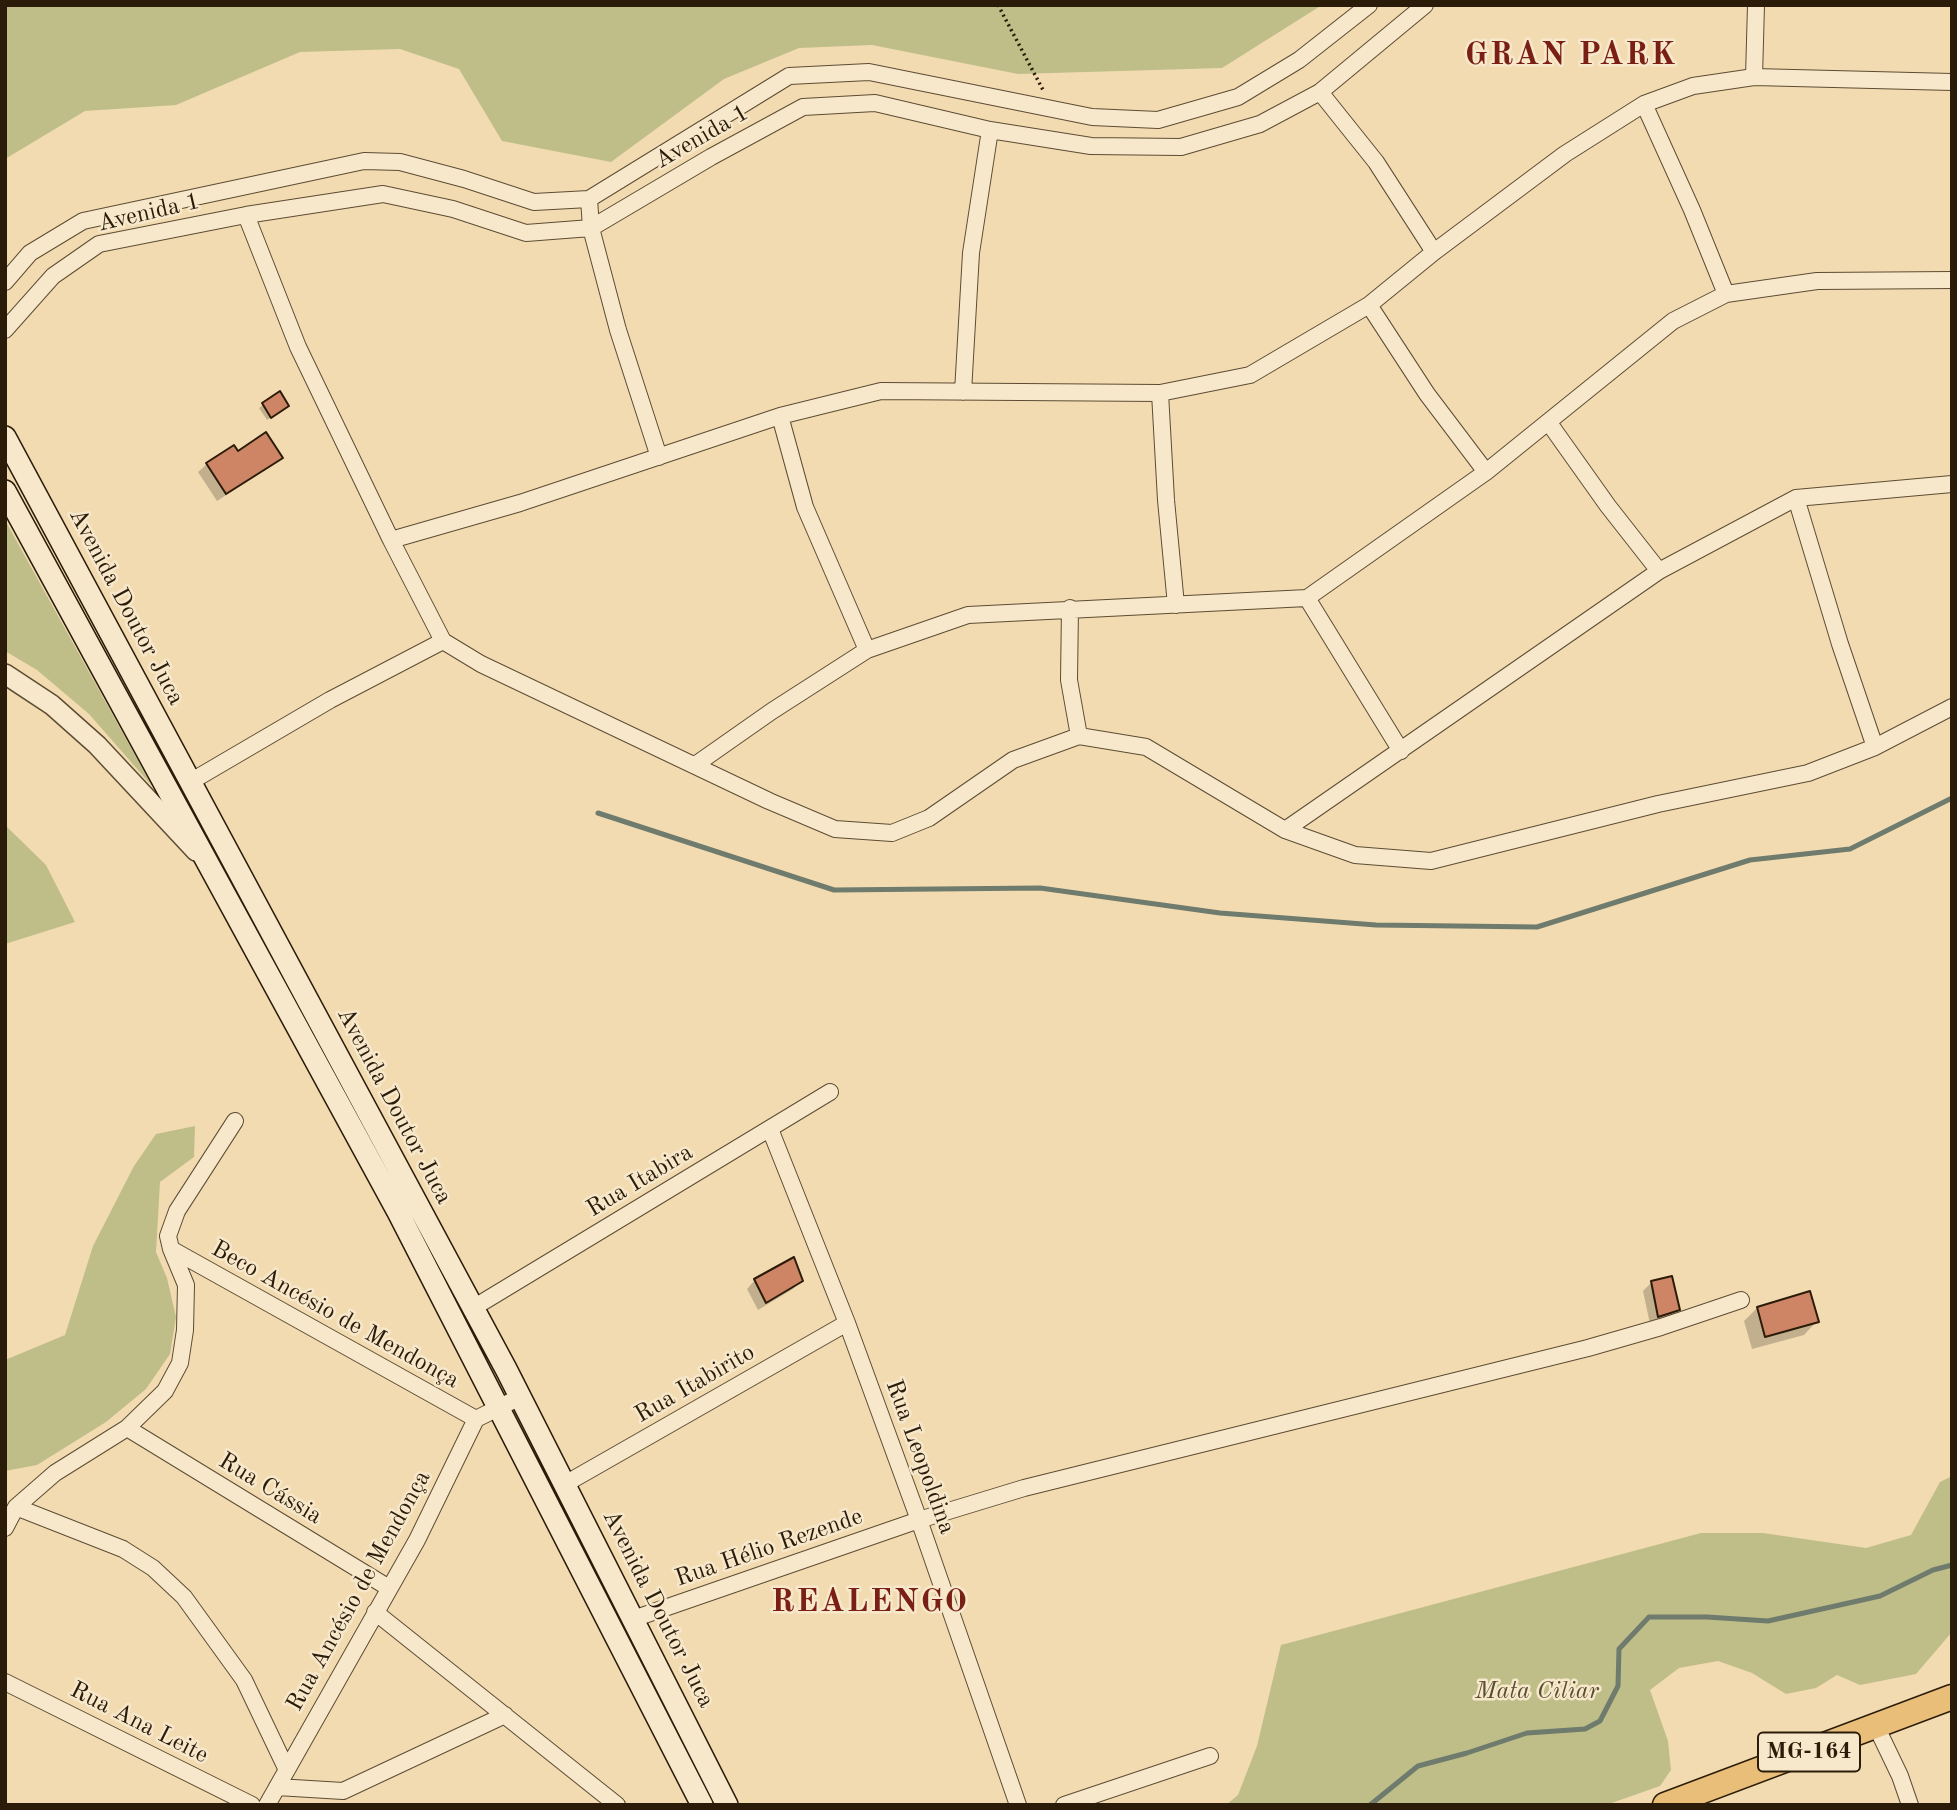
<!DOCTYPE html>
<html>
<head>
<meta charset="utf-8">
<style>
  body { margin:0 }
  #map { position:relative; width:1957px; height:1810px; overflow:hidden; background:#f2dbb1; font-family:"Old Standard TT",serif }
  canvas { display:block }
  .frame { position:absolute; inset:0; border:7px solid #2b1c09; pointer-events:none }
</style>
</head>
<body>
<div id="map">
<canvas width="1957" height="1810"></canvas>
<div class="frame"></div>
</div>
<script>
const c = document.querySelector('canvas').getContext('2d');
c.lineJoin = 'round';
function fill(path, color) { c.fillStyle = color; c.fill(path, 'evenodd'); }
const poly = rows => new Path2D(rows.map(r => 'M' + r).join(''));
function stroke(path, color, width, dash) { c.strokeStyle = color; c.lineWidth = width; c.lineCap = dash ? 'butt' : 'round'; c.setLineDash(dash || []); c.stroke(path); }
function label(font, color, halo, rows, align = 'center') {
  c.font = font + ' "Old Standard TT",serif'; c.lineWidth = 5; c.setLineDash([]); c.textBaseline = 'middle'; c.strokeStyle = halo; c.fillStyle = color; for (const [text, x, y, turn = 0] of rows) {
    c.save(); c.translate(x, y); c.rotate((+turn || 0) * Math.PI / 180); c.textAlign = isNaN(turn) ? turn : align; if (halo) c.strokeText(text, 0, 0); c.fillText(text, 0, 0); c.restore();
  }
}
fill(poly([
  [5,5,1322,5,1222,68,1018,74,872,45,799,48,724,79,611,162,502,141,459,69,400,49,300,52,176,105,85,111,5,159],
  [5,520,152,786,89,714,37,670,5,651],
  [5,825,46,865,75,922,5,944],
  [195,1126,194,1157,160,1182,156,1252,167,1278,176,1317,170,1354,146,1389,106,1422,37,1465,5,1471,5,1360,65,1335,93,1246,134,1166,156,1134],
  [1952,1476,1952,1632,1916,1674,1860,1685,1837,1675,1816,1688,1786,1694,1752,1673,1718,1661,1679,1668,1650,1690,1668,1741,1671,1770,1660,1786,1606,1805,1226,1805,1238,1795,1257,1746,1281,1645,1701,1533,1763,1533,1866,1548,1911,1535,1940,1482]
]), '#bfbe88');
fill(poly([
  [263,405,284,409,267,420,259,408],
  [237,454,280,457,272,466,217,501,198,472,207,464],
  [755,1280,801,1280,793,1289,758,1310,747,1289],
  [1651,1283,1678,1309,1669,1318,1650,1324,1643,1291],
  [1757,1308,1817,1321,1804,1335,1752,1349,1744,1321]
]), '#0003');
stroke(poly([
  [598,813,834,890,1040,888,1220,913,1376,925,1537,927,1750,860,1850,849,1952,798],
  [1370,1805,1418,1766,1467,1753,1527,1733,1585,1729,1600,1721,1618,1686,1619,1649,1649,1617,1707,1617,1768,1621,1880,1596,1933,1570,1952,1565]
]), '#6e7b6d', 5);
const building = poly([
  [280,391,289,406,271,418,262,403,280,391],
  [266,432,283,458,226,494,206,463,234,445,238,451,266,432],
  [794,1257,803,1281,766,1303,754,1279,794,1257],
  [1672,1276,1680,1310,1658,1317,1651,1281,1672,1276],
  [1810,1291,1819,1322,1765,1337,1757,1307,1810,1291]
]);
fill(building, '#cd8565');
stroke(building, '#2b1c09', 2);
const minor = poly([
  [1754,77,1756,5],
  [1320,92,1376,162,1434,252],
  [1644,104,1692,210,1726,294],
  [589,199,591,228,618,330,659,457],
  [246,215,298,347,391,540,443,641,481,664,769,801,835,829,892,833,929,818,1013,760,1079,736,1146,747,1285,830,1355,855,1431,861,1658,804,1808,773,1875,747,1952,707],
  [5,282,30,253,83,221,364,161,400,162,464,179,534,202,589,199,789,76,869,72,1092,117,1158,120,1238,97,1299,60,1369,5],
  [1369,305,1427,394,1486,472],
  [5,330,53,276,99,244,246,215,383,194,453,209,526,233,591,228,711,157,803,107,875,103,990,130,1091,146,1181,147,1260,124,1320,92,1425,5],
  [963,392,971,253,990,130],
  [1160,393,1166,500,1176,605],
  [780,416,805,507,867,650],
  [1549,423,1608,506,1659,571],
  [1796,498,1840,644,1875,747],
  [391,540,520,503,780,416,881,391,1160,393,1250,375,1369,305,1434,252,1565,154,1644,104,1693,86,1754,77,1952,82],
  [1307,598,1401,751],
  [1070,608,1069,680,1079,736],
  [695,765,772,711,867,650,968,615,1307,598,1486,472,1673,321,1726,294,1817,281,1952,280],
  [190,782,330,700,443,641],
  [1285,830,1659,571,1796,498,1952,484],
  [770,1129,847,1323,919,1520,1018,1805],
  [171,1249,476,1419],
  [473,1308,830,1092],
  [127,1428,389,1588],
  [565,1484,847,1323],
  [16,1507,123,1549,153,1568,184,1597,244,1680,287,1770],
  [5,1528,16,1507,55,1473,127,1428,165,1391,180,1363,185,1330,186,1285,171,1249,168,1236,177,1211,235,1121],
  [375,1612,617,1805],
  [633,1619,919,1520,1024,1488,1588,1348,1661,1327,1741,1300],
  [5,1682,252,1805],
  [1876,1726,1900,1776,1910,1805],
  [277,1787,343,1791,505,1715],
  [267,1805,417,1540,476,1419,520,1397],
  [1064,1805,1210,1756]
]);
const tertiary = poly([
  [5,674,52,705,97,745,196,851]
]);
const secondary = poly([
  [5,437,506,1369,727,1805],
  [5,491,398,1212,702,1805]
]);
const primary = poly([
  [1665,1805,1952,1697]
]);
stroke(minor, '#5d4c33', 18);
stroke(tertiary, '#5d4c33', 22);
stroke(secondary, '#2b1c09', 24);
stroke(primary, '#2b1c09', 27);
stroke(poly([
  [998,5,1043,90]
]), '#2b1c09', 3.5, [2, 3.5]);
stroke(minor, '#f7e8cc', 16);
stroke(tertiary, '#f7e8cc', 19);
stroke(secondary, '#f7e8cc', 21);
stroke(primary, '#e9be78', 24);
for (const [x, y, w] of [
  [1809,1752,102]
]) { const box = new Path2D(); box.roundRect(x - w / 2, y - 19.5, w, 39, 5); c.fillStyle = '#f7e8cc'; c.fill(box); stroke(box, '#2b1c09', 2); }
label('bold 23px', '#2b1c09', null, [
  ["MG-164",1809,1752]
]);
label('24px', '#2b1c09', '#f7e8cc', [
  ["Avenida 1",702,137,-30],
  ["Avenida 1",149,213,-13],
  ["Avenida Doutor Juca",126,607,62],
  ["Avenida Doutor Juca",394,1106,62],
  ["Rua Itabira",640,1181,-31],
  ["Beco Ancésio de Mendonça",335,1315,29],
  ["Rua Itabirito",695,1384,-30],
  ["Rua Leopoldina",920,1457,70],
  ["Rua Cássia",270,1489,31],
  ["Rua Hélio Rezende",769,1548,-19],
  ["Rua Ancésio de Mendonça",359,1591,-61],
  ["Avenida Doutor Juca",658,1609,63],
  ["Rua Ana Leite",139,1723,27]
]);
label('italic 24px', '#574d2f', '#f7e8cc', [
  ["Mata Ciliar",1537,1692]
]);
c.letterSpacing = '2px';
label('bold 32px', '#7a1f14', '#f7e8cc', [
  ["GRAN PARK",1571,56],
  ["REALENGO",870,1603]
]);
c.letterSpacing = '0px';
</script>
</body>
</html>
